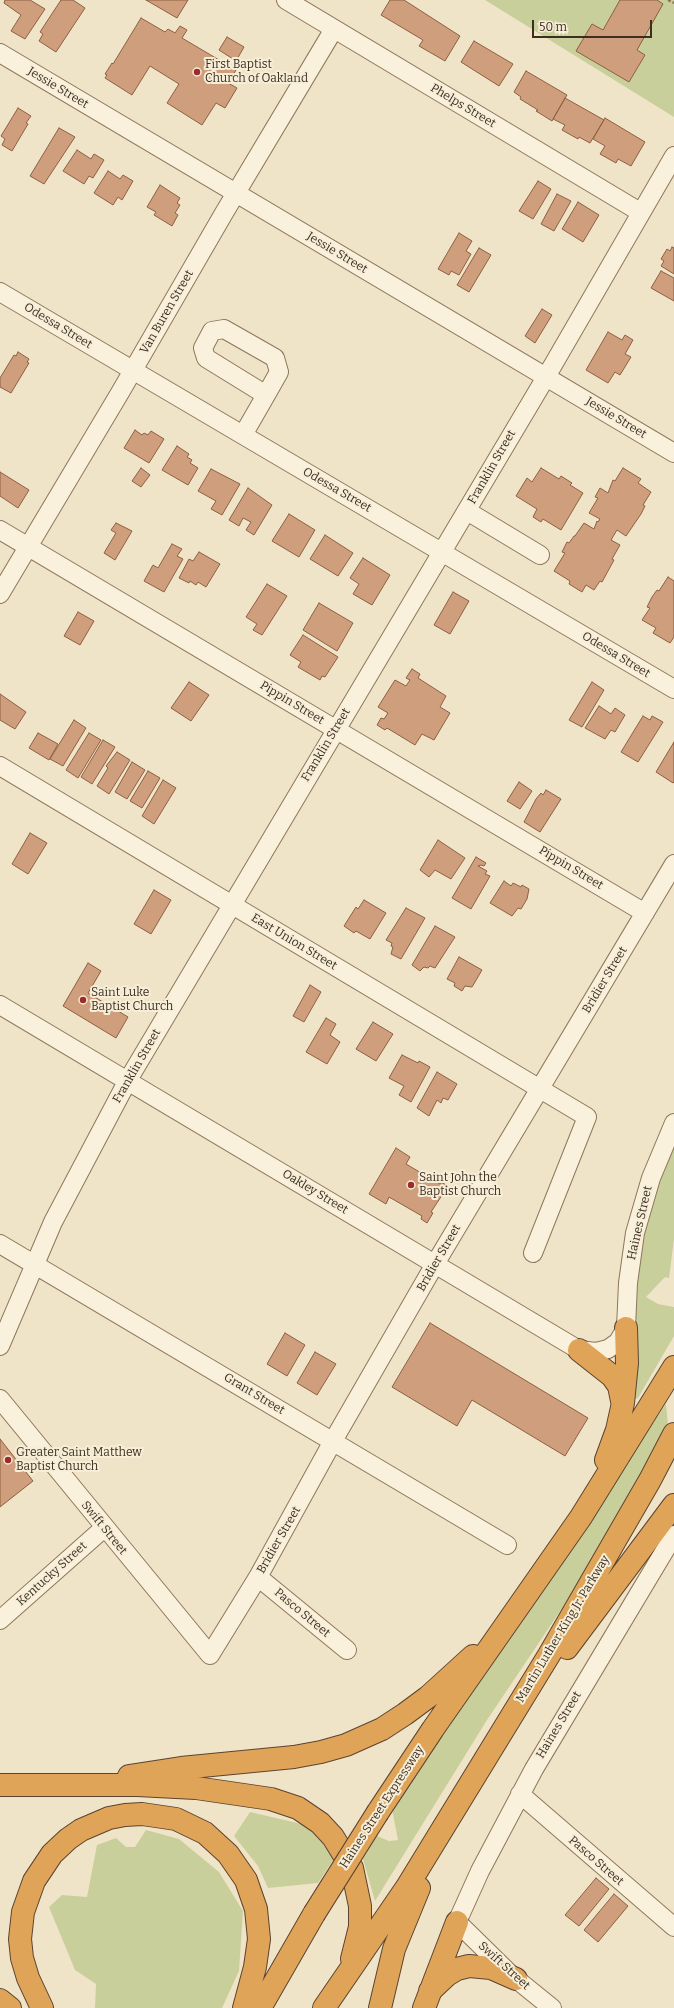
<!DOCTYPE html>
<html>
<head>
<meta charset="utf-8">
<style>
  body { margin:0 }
  #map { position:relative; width:674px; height:2008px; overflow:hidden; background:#f0e4c8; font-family:Bitter,serif }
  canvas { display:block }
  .scale { position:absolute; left:532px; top:20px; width:120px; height:18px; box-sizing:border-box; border:2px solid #3d2e20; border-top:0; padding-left:5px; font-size:12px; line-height:14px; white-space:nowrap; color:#3d2e20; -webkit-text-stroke:3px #f7eed8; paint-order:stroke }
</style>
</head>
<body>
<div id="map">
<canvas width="674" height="2008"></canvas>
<div class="scale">50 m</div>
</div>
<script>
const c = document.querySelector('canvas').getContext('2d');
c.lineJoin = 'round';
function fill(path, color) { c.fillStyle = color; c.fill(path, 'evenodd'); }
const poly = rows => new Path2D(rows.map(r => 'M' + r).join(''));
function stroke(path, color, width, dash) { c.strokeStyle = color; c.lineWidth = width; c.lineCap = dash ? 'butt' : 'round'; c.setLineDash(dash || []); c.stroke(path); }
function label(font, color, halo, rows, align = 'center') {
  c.font = font + ' Bitter,serif'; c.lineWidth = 4; c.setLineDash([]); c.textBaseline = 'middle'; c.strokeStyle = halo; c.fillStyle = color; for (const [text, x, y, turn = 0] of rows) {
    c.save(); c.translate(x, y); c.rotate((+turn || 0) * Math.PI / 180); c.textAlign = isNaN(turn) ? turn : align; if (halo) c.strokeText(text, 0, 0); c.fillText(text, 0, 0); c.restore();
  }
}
fill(poly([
  [485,0,674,0,674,117],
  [674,1136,674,1239,669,1278,665,1277,646,1297,658,1304,674,1307,674,1336,638,1398,635,1399,634,1396,631,1305,638,1240],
  [666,1404,668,1425,579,1583,487,1720,375,1901,363,1859,377,1836,389,1841,398,1840,392,1809],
  [250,1812,306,1825,335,1857,318,1883,268,1888,258,1866,234,1836],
  [146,1830,179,1839,219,1872,243,1911,239,1971,222,2008,95,2008,96,1984,75,1970,49,1907,62,1895,87,1897,97,1845,116,1838,126,1847,135,1847]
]), '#c9cf9b');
const building = poly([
  [5,0,30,0,45,9,25,39,11,31,21,15,4,3,5,0],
  [61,0,73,0,85,8,56,52,39,41,43,34,40,32,61,0],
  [146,0,188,0,177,18,146,0],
  [390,0,404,0,460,36,445,61,419,46,423,40,381,15,390,0],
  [620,0,657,0,663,4,637,50,645,55,629,82,576,51,592,24,603,30,620,0],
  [141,18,165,32,168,29,175,33,180,26,187,30,182,38,236,70,228,83,237,88,225,108,216,103,202,125,167,103,179,84,150,66,132,95,105,78,107,75,105,74,112,63,113,64,141,18],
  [227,37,244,47,236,61,219,50,227,37],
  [474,41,513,64,499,86,461,62,474,41],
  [526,71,567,95,552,121,536,111,538,110,520,99,521,97,514,92,526,71],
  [565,98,604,120,590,143,579,137,578,139,562,130,565,125,553,119,565,98],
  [18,108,31,116,26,123,28,124,12,151,2,145,5,139,1,136,18,108],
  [605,118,645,142,631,166,618,159,616,163,600,154,605,146,593,139,605,118],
  [59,128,75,137,44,184,30,176,59,128],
  [77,150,91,159,94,154,104,160,93,178,89,176,84,184,63,171,77,150],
  [108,171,120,179,123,175,133,181,122,200,118,197,113,205,94,193,108,171],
  [538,181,551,189,533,219,519,211,538,181],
  [160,185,180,198,177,203,180,205,175,213,178,215,172,226,154,215,156,212,147,207,160,185],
  [557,194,571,201,554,231,541,224,557,194],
  [578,202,599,215,583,242,562,229,578,202],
  [459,233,472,241,466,251,471,254,459,275,451,271,449,275,438,269,459,233],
  [672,247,674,248,674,274,661,266,664,261,661,259,667,249,670,251,672,247],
  [479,248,491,255,469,292,457,285,479,248],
  [661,271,674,278,674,301,651,288,661,271],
  [542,309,552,315,535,343,525,336,542,309],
  [608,332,622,340,625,335,633,340,625,354,631,357,620,375,615,372,608,383,586,370,608,332],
  [18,352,29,359,27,362,29,363,11,393,0,387,0,378,14,355,16,356,18,352],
  [135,430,142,435,144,433,148,435,151,431,164,439,149,463,124,448,135,430],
  [177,446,189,454,187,457,192,460,190,463,198,468,188,485,162,470,177,446],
  [141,468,150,475,141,487,132,481,141,468],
  [541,468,559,479,561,476,572,483,570,485,583,493,561,530,543,519,541,522,533,517,537,509,516,496,527,478,532,482,541,468],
  [623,468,641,479,638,483,651,492,643,505,645,506,641,514,626,536,617,530,611,540,620,545,612,559,614,560,602,582,600,581,594,590,586,585,582,592,569,584,570,581,554,571,565,553,562,552,567,542,569,543,574,536,575,536,584,523,594,529,597,521,598,522,600,519,589,513,598,498,595,497,600,488,608,493,613,480,615,481,623,468],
  [211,469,240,484,222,515,211,509,216,501,198,491,211,469],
  [0,472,29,490,18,508,0,496,0,472],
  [248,488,272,505,254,535,246,530,251,522,243,518,239,526,229,520,248,488],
  [289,514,315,530,299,557,272,541,289,514],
  [116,523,132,531,115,560,104,553,116,533,111,530,116,523],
  [325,535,353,553,338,576,310,559,325,535],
  [172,544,182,549,177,556,183,559,164,592,144,581,153,565,158,568,172,544],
  [199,552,220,564,206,587,198,582,196,585,190,581,189,583,179,578,189,559,193,561,199,552],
  [363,558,390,575,372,605,353,594,359,584,350,578,363,558],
  [668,577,674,581,674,637,670,643,653,633,656,628,642,620,650,608,647,607,652,597,657,590,659,591,668,577],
  [267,584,287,596,262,635,253,630,257,624,246,617,267,584],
  [453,592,469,601,450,634,434,625,453,592],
  [319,603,353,623,337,651,303,630,319,603],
  [78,612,94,621,80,645,64,636,78,612],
  [303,635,338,657,325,677,322,676,320,680,298,667,301,662,290,655,303,635],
  [412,669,420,674,418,678,446,696,440,707,450,713,434,740,422,734,415,745,387,728,385,730,377,725,381,718,384,719,388,713,378,707,395,680,406,686,410,680,406,678,412,669],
  [189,682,209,695,191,721,171,708,189,682],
  [592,682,604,690,582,727,569,720,592,682],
  [0,694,26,712,15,729,0,720,0,694],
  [599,706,611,714,615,708,625,715,615,732,611,730,605,739,585,728,599,706],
  [643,716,650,720,652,716,663,722,638,762,621,752,643,716],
  [74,720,86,728,63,766,50,759,74,720],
  [38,733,58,744,49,760,29,748,38,733],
  [89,733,101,740,78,778,66,770,89,733],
  [103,740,115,747,92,784,81,777,103,740],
  [674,742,674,782,673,783,656,772,674,742],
  [117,752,130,760,109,794,97,786,108,768,106,766,117,752],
  [132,762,145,770,127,799,115,792,132,762],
  [148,771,160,778,142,808,130,801,148,771],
  [163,780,176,788,154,824,142,816,163,780],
  [519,782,532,791,520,809,507,801,519,782],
  [546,790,561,799,540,832,524,822,536,799,541,793,543,795,546,790],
  [30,833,47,843,28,874,12,864,30,833],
  [438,840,465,858,451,879,435,870,429,877,420,870,438,840],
  [476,857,486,863,484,866,481,865,478,866,487,871,485,874,490,876,471,909,452,898,476,857],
  [504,881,511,886,513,883,521,887,522,885,529,889,527,899,521,909,518,908,512,916,490,903,504,881],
  [154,890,171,900,151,934,134,924,154,890],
  [364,900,386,913,370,939,356,931,354,933,344,926,356,907,358,909,364,900],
  [406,908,425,918,401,959,391,954,393,947,391,946,392,943,386,940,406,908],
  [435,926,455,937,435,968,430,966,428,968,424,967,420,971,412,965,435,926],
  [459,957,482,970,472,987,465,986,462,991,454,986,455,983,447,979,459,957],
  [88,963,101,971,88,993,128,1017,116,1038,63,1006,88,963],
  [310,985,321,992,304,1022,293,1016,310,985],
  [326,1018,336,1024,330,1035,340,1042,327,1064,306,1052,326,1018],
  [373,1022,393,1034,376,1061,356,1049,373,1022],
  [402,1055,418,1063,419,1061,430,1067,411,1102,399,1095,404,1086,389,1078,402,1055],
  [437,1072,457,1084,448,1100,443,1098,441,1103,437,1100,429,1116,417,1108,437,1072],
  [396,1148,410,1157,406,1164,440,1184,441,1182,448,1186,431,1212,433,1213,427,1223,421,1219,422,1216,389,1197,386,1204,369,1194,396,1148],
  [430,1323,588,1418,565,1456,472,1400,457,1426,392,1387,430,1323],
  [285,1333,305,1345,287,1376,267,1364,285,1333],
  [315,1352,336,1364,317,1395,297,1383,315,1352],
  [0,1439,33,1481,0,1507,0,1439],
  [596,1878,609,1889,579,1926,565,1915,596,1878],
  [614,1894,628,1906,598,1942,584,1930,614,1894]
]);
fill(building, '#cf9f7d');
stroke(building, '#8d5f41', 1);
const minor = poly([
  [286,0,640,212],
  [0,53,674,453],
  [0,292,674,689],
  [243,435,266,395,279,372,275,358,224,329,212,331,203,348,206,358,266,395],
  [467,511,540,555],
  [0,530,645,913],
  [0,594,121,391,224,213,334,29],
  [0,766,587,1117,533,1253],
  [0,1005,579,1350,596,1352,608,1349,618,1342,626,1328,628,1283,635,1233,651,1178,674,1123],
  [0,1244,507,1545],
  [0,1346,53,1222,128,1080,546,377,674,156],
  [0,1399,210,1655,258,1577,333,1441,435,1264,674,864],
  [258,1577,347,1650],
  [0,1620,104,1528],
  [520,1794,674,1927],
  [552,2008,510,1974,457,1922,480,1871,534,1769,674,1535]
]);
const highway = poly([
  [579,1350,612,1376,619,1386,622,1401],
  [606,1460,617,1430,623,1403,627,1363,626,1328],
  [567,1648,674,1505],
  [129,1776,181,1768,294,1757,321,1752,346,1745,382,1729,405,1714,428,1697,473,1656],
  [0,1785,137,1785,196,1788,271,1799,298,1808,320,1823,333,1837,352,1868,360,1906,360,1927,352,1959],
  [378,1812,433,1729,581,1517,674,1367],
  [430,1991,447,1975,457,1969,469,1966,491,1968,516,1979],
  [0,2000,10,2008],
  [42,2008,28,1978,22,1958,20,1939,23,1912,34,1881,52,1854,68,1839,81,1830,109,1818,125,1815,142,1814,176,1819,205,1833,228,1854,246,1880,256,1909,259,1939,255,1967,244,2008],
  [260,2008,314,1914],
  [324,2008,407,1887,549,1655,650,1480,674,1434],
  [380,2008,394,1949,419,1888],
  [424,2008,457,1922]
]);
stroke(minor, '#8d765c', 20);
stroke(highway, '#5b4430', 24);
stroke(poly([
  [668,0,674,3]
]), '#8d765c', 2.5, [3, 2]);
stroke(minor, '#faf1dc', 18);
stroke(highway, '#e0a458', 22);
const highwayBridge = poly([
  [314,1914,378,1812]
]);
stroke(highwayBridge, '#5b4430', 24, []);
stroke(highwayBridge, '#e0a458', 22);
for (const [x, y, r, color] of [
  [197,72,4,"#9e2a2b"],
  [83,1000,4,"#9e2a2b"],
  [411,1185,4,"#9e2a2b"],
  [8,1460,4,"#9e2a2b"]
]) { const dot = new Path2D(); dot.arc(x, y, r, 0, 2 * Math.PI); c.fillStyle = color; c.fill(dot); stroke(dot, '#f7eed8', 1.5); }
label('12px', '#3d2e20', '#f7eed8', [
  ["First Baptist",205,65],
  ["Church of Oakland",205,79],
  ["Saint Luke",91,993],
  ["Baptist Church",91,1007],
  ["Saint John the",419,1178],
  ["Baptist Church",419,1192],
  ["Greater Saint Matthew",16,1453],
  ["Baptist Church",16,1467]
], 'left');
label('12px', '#3d2e20', '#f7eed8', [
  ["Jessie Street",58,88,31],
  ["Phelps Street",463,106,31],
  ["Jessie Street",337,253,31],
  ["Van Buren Street",167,312,-60],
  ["Odessa Street",58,326,31],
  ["Jessie Street",616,418,31],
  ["Franklin Street",492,467,-60],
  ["Odessa Street",337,490,30],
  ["Odessa Street",616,655,31],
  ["Pippin Street",292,703,31],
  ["Franklin Street",326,745,-59],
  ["Pippin Street",571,868,31],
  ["East Union Street",294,942,31],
  ["Bridier Street",605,980,-59],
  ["Franklin Street",137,1066,-60],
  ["Oakley Street",315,1192,31],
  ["Haines Street",640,1223,-77],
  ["Bridier Street",439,1258,-60],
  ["Grant Street",254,1394,31],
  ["Swift Street",104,1528,51],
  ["Bridier Street",279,1540,-60],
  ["Kentucky Street",52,1574,-42],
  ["Pasco Street",302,1613,40],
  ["Martin Luther King Jr. Parkway",563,1629,-59],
  ["Haines Street",559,1725,-59],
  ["Haines Street Expressway",382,1807,-57],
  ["Pasco Street",596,1861,41],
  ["Swift Street",504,1966,42]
]);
</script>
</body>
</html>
